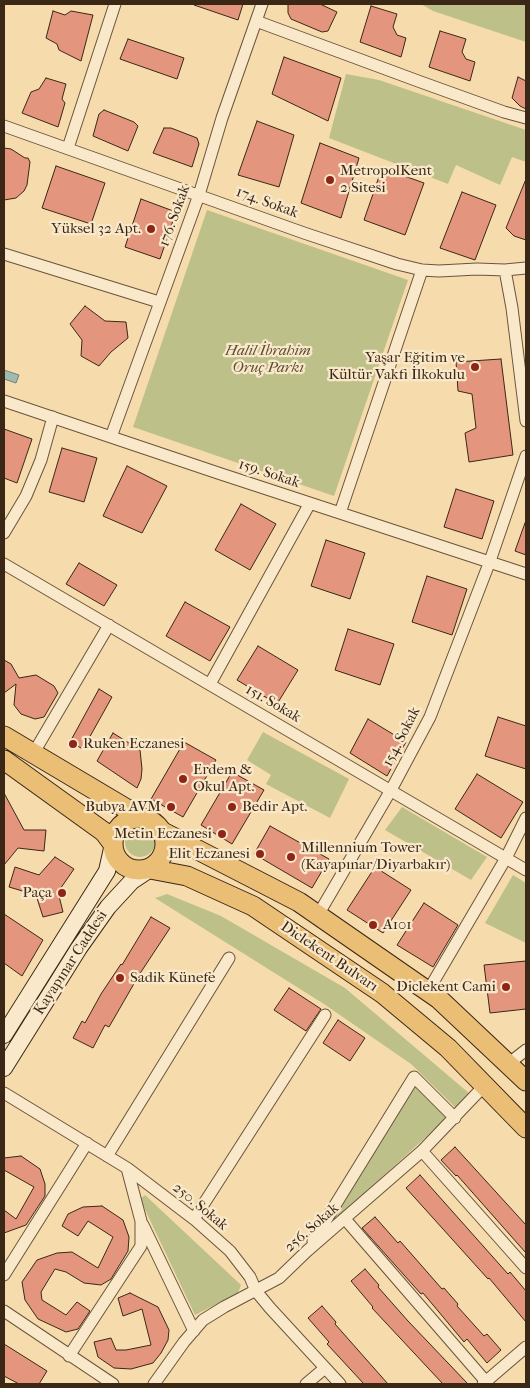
<!DOCTYPE html>
<html>
<head>
<meta charset="utf-8">
<style>
  body { margin:0 }
  #map { position:relative; width:530px; height:1388px; overflow:hidden; background:#f6dcad; font-family:"IM FELL French Canon",serif }
  canvas { display:block }
  .frame { position:absolute; inset:0; border:5px solid #3b2716; pointer-events:none }
</style>
</head>
<body>
<div id="map">
<canvas width="530" height="1388"></canvas>
<div class="frame"></div>
</div>
<script>
const c = document.querySelector('canvas').getContext('2d');
c.lineJoin = 'round';
function fill(path, color) { c.fillStyle = color; c.fill(path, 'evenodd'); }
const poly = rows => new Path2D(rows.map(r => 'M' + r).join(''));
function stroke(path, color, width, dash) { c.strokeStyle = color; c.lineWidth = width; c.lineCap = dash ? 'butt' : 'round'; c.setLineDash(dash || []); c.stroke(path); }
function label(font, color, halo, rows, align = 'center') {
  c.font = font + ' "IM FELL French Canon",serif'; c.lineWidth = 4.5; c.setLineDash([]); c.textBaseline = 'middle'; c.strokeStyle = halo; c.fillStyle = color; for (const [text, x, y, turn = 0] of rows) {
    c.save(); c.translate(x, y); c.rotate((+turn || 0) * Math.PI / 180); c.textAlign = isNaN(turn) ? turn : align; if (halo) c.strokeText(text, 0, 0); c.fillText(text, 0, 0); c.restore();
  }
}
fill(poly([
  [421,4,526,4,526,42,433,11],
  [346,74,379,80,526,130,526,162,512,157,500,185,456,165,448,184,329,138],
  [207,210,408,280,334,496,133,427],
  [263,732,349,779,330,818,266,784,271,775,247,760],
  [402,807,487,857,471,880,385,830],
  '125 842a15 15 0 1 1 30 0a15 15 0 1 1-30 0Z',
  [513,875,526,883,526,943,485,923],
  [167,894,221,916,345,988,470,1094,456,1108,411,1064,324,1004,155,898],
  [416,1084,448,1117,336,1219,333,1217],
  [145,1195,241,1285,238,1293,195,1315,140,1199]
]), '#bdc089');
const water = poly([
  [4,370,19,375,16,383,4,379,4,370]
]);
fill(water, '#9ebab1');
stroke(water, '#767f73', 1);
const building = poly([
  [195,4,243,4,238,20,194,5,195,4],
  [288,4,320,4,337,12,328,31,322,32,291,19,288,13,288,4],
  [371,6,397,14,393,27,397,35,406,38,401,57,360,42,371,6],
  [53,11,65,15,71,11,93,15,81,61,59,50,57,44,46,38,53,11],
  [440,31,466,39,462,52,466,59,475,62,470,81,429,67,440,31],
  [128,39,184,58,177,79,120,59,128,39],
  [284,57,341,78,328,121,272,94,284,57],
  [518,77,526,81,526,109,520,106,512,98,518,77],
  [46,78,66,84,62,99,65,103,58,127,22,113,31,92,39,89,46,78],
  [104,110,134,122,138,126,128,151,93,136,99,114,104,110],
  [257,121,294,135,279,187,238,175,257,121],
  [164,128,171,128,197,138,199,144,192,167,153,153,164,128],
  [320,143,359,158,341,218,301,203,320,143],
  [4,148,11,149,25,158,28,158,30,162,27,185,24,191,16,198,4,200,4,148],
  [56,166,105,183,91,224,42,208,56,166],
  [382,168,424,183,405,235,364,220,382,168],
  [526,179,526,240,514,236,506,228,526,179],
  [462,192,496,205,475,260,440,248,462,192],
  [141,199,176,212,160,259,125,247,141,199],
  [85,306,105,321,126,322,128,338,111,352,99,366,81,356,82,340,70,324,85,306],
  [501,359,513,455,469,462,465,433,476,428,472,394,458,391,456,362,501,359],
  [4,429,32,439,17,483,4,478,4,429],
  [62,448,97,458,84,502,49,492,62,448],
  [127,466,167,486,142,533,103,516,127,466],
  [456,489,494,501,482,539,444,527,456,489],
  [241,504,276,524,250,570,215,550,241,504],
  [525,523,526,523,526,555,515,551,525,523],
  [326,540,365,553,350,599,311,586,326,540],
  [79,563,117,585,104,606,66,584,79,563],
  [427,576,467,589,452,635,412,622,427,576],
  [185,602,230,627,210,661,166,636,185,602],
  [348,629,394,644,380,685,335,670,348,629],
  [258,646,298,670,277,704,237,680,258,646],
  [4,660,11,664,19,678,36,675,54,686,58,693,44,717,35,719,21,714,14,705,16,684,4,693,4,660],
  [99,689,112,697,83,749,70,742,99,689],
  [498,717,526,726,526,769,485,756,498,717],
  [368,719,406,742,387,776,350,753,368,719],
  [113,733,140,750,142,769,141,779,137,788,97,761,113,733],
  [184,742,216,760,183,817,151,799,184,742],
  [232,772,264,790,232,844,201,825,232,772],
  [477,774,523,802,501,838,455,809,477,774],
  [4,793,24,830,46,830,44,851,18,848,4,865,4,793],
  [270,826,329,859,312,888,254,854,270,826],
  [55,857,74,869,58,892,63,912,43,917,36,895,9,887,15,867,39,875,55,857],
  [375,867,411,890,383,933,347,910,375,867],
  [424,903,458,925,433,967,397,945,424,903],
  [4,914,43,940,22,976,4,963,4,914],
  [151,917,170,928,139,975,109,1027,105,1025,93,1048,73,1038,82,1021,85,1023,101,994,121,964,122,965,151,917],
  [526,961,526,1009,490,1013,484,965,526,961],
  [289,988,321,1009,306,1031,274,1010,289,988],
  [338,1020,365,1038,350,1061,323,1043,338,1020],
  [455,1147,526,1225,526,1253,457,1175,456,1176,441,1160,455,1147],
  [21,1156,40,1169,45,1184,45,1196,26,1225,4,1233,4,1210,16,1219,34,1187,4,1170,4,1158,21,1156],
  [420,1175,508,1274,510,1272,526,1291,526,1322,489,1278,488,1279,406,1188,420,1175],
  [102,1206,123,1220,129,1237,128,1251,111,1279,101,1285,84,1283,66,1272,55,1269,41,1292,42,1300,66,1315,77,1302,90,1311,78,1329,66,1332,38,1319,25,1300,22,1282,37,1260,57,1253,72,1252,98,1268,113,1237,88,1221,78,1236,62,1226,68,1214,83,1207,102,1206],
  [375,1217,398,1243,400,1241,442,1289,444,1288,458,1304,457,1306,484,1336,487,1334,501,1350,487,1363,467,1339,464,1342,423,1293,421,1294,362,1228,375,1217],
  [365,1269,379,1285,378,1287,408,1321,468,1384,443,1384,372,1308,373,1307,351,1281,365,1269],
  [130,1293,158,1307,169,1330,168,1340,161,1353,153,1363,131,1369,114,1368,98,1357,94,1342,111,1338,116,1350,126,1350,151,1345,142,1309,123,1316,118,1298,130,1293],
  [322,1306,336,1322,335,1324,388,1384,364,1384,327,1344,329,1342,308,1318,322,1306],
  [4,1344,47,1371,39,1384,19,1384,4,1376,4,1344]
]);
fill(building, '#e3957e');
stroke(building, '#3b2716', 1);
const minor = poly([
  [256,21,418,81,504,112,526,118],
  [4,126,304,233,397,264,422,270,439,271,477,269,505,270,526,268],
  [68,148,115,4],
  [4,254,159,302],
  [505,270,512,308,526,421],
  [4,401,218,473,526,574],
  [111,437,199,195,222,118,262,4],
  [340,513,422,270],
  [4,533,26,496,41,460,53,417],
  [4,564,526,870],
  [210,684,310,503],
  [33,754,109,625],
  [318,915,391,790,430,717,490,561,526,456],
  [428,991,506,858,526,818],
  [508,1064,526,1050],
  [4,1093,127,1168,194,1219,230,1251,250,1277,256,1291,270,1308,340,1384],
  [422,1151,526,1268],
  [107,1156,229,958],
  [194,1219,325,1015],
  [345,1219,488,1384],
  [143,1225,194,1331],
  [313,1241,414,1077,455,1118],
  [4,1275,87,1143],
  [4,1311,113,1384],
  [69,1356,141,1246,141,1221,127,1168],
  [154,1384,184,1342,203,1320,224,1307,279,1278,307,1251,422,1151,485,1085],
  [306,1384,325,1368],
  [483,1384,526,1347]
]);
const secondary = poly([
  [4,1035,107,871,113,844],
  [4,1068,79,948,108,907,132,881,150,869]
]);
const primary = poly([
  [4,736,142,818],
  [4,760,104,832,113,844],
  '113 844a26 26 0 1 1 52 0a26 26 0 1 1-52 0Z',
  [163,832,299,902,439,999,526,1081],
  [150,869,187,876,253,906,382,993,448,1048,526,1128]
]);
stroke(minor, '#6a543c', 13);
stroke(secondary, '#3b2716', 18);
stroke(primary, '#3b2716', 21);
stroke(minor, '#f9e8ca', 11);
stroke(secondary, '#f9e8ca', 16);
stroke(primary, '#ebbe76', 19);
for (const [x, y, r, color] of [
  [330,180,5,"#8f2418"],
  [151,229,5,"#8f2418"],
  [475,367,5,"#8f2418"],
  [73,744,5,"#8f2418"],
  [183,779,5,"#8f2418"],
  [171,807,5,"#8f2418"],
  [232,807,5,"#8f2418"],
  [222,834,5,"#8f2418"],
  [260,854,5,"#8f2418"],
  [291,857,5,"#8f2418"],
  [62,893,5,"#8f2418"],
  [373,925,5,"#8f2418"],
  [120,978,5,"#8f2418"],
  [506,987,5,"#8f2418"]
]) { const dot = new Path2D(); dot.arc(x, y, r, 0, 2 * Math.PI); c.fillStyle = color; c.fill(dot); stroke(dot, '#f9e8ca', 2); }
label('15px', '#3b2716', '#f9e8ca', [
  ["MetropolKent",340,171],
  ["2 Sitesi",340,188],
  ["Yüksel 32 Apt.",141,229,"right"],
  ["Yaşar Eğitim ve",465,358,"right"],
  ["Kültür Vakfı İlkokulu",465,375,"right"],
  ["Ruken Eczanesi",83,744],
  ["Erdem &",193,770],
  ["Okul Apt.",193,787],
  ["Bubya AVM",161,807,"right"],
  ["Bedir Apt.",242,807],
  ["Metin Eczanesi",212,834,"right"],
  ["Millennium Tower",301,848],
  ["(Kayapınar/Diyarbakır)",301,865],
  ["Elit Eczanesi",250,854,"right"],
  ["Paça",52,893,"right"],
  ["A101",383,925],
  ["Sadik Künefe",130,978],
  ["Diclekent Cami",496,987,"right"]
], 'left');
label('15px', '#3b2716', '#f9e8ca', [
  ["174. Sokak",267,203,20],
  ["176. Sokak",175,216,-70],
  ["159. Sokak",269,474,18],
  ["151. Sokak",273,704,30],
  ["154. Sokak",402,737,-63],
  ["Diclekent Bulvarı",329,957,34],
  ["Kayapınar Caddesi",71,963,-57],
  ["250. Sokak",200,1207,39],
  ["256. Sokak",312,1228,-41]
]);
label('italic 15px', '#5c4d33', '#f9e8ca', [
  ["Halil İbrahim",268,351],
  ["Oruç Parkı",268,368]
]);
</script>
</body>
</html>
